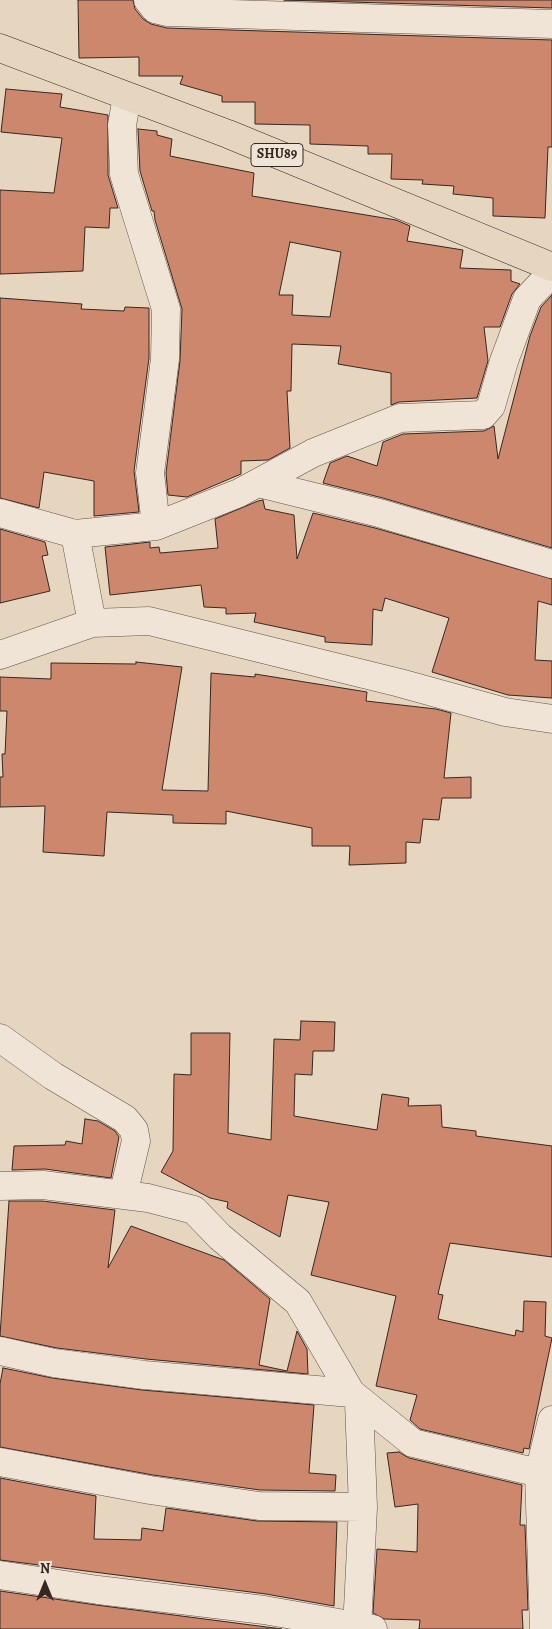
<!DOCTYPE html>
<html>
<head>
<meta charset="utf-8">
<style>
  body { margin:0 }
  #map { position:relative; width:552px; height:1629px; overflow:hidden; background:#e6d5bf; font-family:Alegreya,serif }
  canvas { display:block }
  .north { position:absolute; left:20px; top:1559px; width:50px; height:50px; -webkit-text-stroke:4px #efe4d5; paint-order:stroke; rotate:0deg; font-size:14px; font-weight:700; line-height:20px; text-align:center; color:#352823 }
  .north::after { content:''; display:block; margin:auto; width:18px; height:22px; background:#352823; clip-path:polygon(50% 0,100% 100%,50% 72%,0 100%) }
</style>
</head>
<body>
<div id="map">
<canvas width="552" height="1629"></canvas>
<div class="north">N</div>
</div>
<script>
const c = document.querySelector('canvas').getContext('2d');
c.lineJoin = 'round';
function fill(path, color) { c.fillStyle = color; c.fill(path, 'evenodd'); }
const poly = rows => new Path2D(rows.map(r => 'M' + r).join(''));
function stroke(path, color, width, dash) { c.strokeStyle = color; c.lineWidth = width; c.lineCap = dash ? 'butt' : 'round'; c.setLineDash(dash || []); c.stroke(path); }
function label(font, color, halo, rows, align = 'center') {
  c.font = font + ' Alegreya,serif'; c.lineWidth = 4; c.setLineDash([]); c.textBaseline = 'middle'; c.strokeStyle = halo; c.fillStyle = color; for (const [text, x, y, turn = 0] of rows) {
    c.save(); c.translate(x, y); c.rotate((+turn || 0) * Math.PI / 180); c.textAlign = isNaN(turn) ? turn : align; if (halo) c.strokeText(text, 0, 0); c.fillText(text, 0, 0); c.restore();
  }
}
const building = poly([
  [78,0,133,0,135,9,143,19,151,24,167,28,552,40,552,147,548,147,545,218,493,216,493,198,453,194,454,186,422,184,423,180,391,179,392,154,368,154,368,146,310,144,310,125,255,124,255,102,222,102,222,96,180,84,183,76,139,76,139,57,79,58,78,0],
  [284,0,552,0,552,8,284,0],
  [6,89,62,94,60,107,108,115,108,175,118,208,110,208,109,228,85,227,83,271,0,274,0,190,54,193,62,138,1,132,6,89],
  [138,129,157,131,157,135,172,139,170,156,254,173,252,196,396,220,410,226,407,241,463,250,460,268,511,270,511,281,520,284,512,294,500,327,484,327,488,361,477,398,399,402,391,405,391,373,338,364,341,346,292,344,291,391,287,391,290,448,268,460,241,461,241,474,187,497,168,495,166,473,180,361,182,309,155,220,154,211,152,211,140,171,138,129],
  [290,242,341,252,330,317,292,315,293,295,279,295,290,242],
  [552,295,552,548,383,498,323,483,330,463,347,456,377,466,383,442,403,434,484,431,494,426,498,459,530,336,541,307,552,295],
  [0,298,82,304,81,309,124,311,125,307,149,308,149,358,134,471,139,512,94,516,94,481,44,472,39,508,0,498,0,298],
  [263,500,265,509,294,515,297,559,313,513,375,528,552,579,552,605,538,601,535,660,552,661,552,698,508,695,432,672,449,618,385,598,382,611,373,609,372,645,325,642,325,637,254,622,256,613,226,614,226,608,204,607,201,585,110,595,105,547,150,542,150,548,159,547,160,553,218,548,215,519,258,501,263,500],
  [0,529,45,542,48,555,42,556,50,591,0,603,0,529],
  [136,662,182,667,162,790,208,791,211,673,255,677,255,674,367,692,366,701,436,709,451,713,444,778,471,777,471,798,442,798,439,820,423,819,420,843,406,842,406,863,349,865,350,846,312,846,312,828,226,811,226,824,173,823,173,815,107,812,104,856,43,852,45,806,0,807,0,777,3,777,2,754,5,754,7,711,0,711,0,677,51,679,51,663,136,664,136,662],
  [301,1021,335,1022,334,1051,313,1051,312,1075,295,1074,294,1116,377,1130,382,1094,409,1098,408,1106,441,1105,442,1127,476,1131,476,1136,552,1146,552,1257,450,1243,438,1294,443,1295,438,1319,515,1336,516,1330,523,1332,524,1301,546,1302,545,1336,552,1338,529,1449,524,1448,523,1453,420,1429,410,1420,417,1395,376,1386,396,1296,311,1275,329,1202,288,1195,280,1237,227,1208,228,1202,210,1198,161,1172,173,1151,174,1074,191,1075,191,1033,230,1033,228,1133,271,1140,274,1039,300,1040,301,1021],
  [85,1119,98,1121,115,1131,119,1137,111,1178,45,1169,12,1170,14,1146,65,1145,66,1141,82,1144,85,1119],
  [9,1201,42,1201,115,1210,108,1268,131,1226,224,1260,270,1299,259,1365,287,1371,297,1331,307,1349,308,1374,146,1359,57,1348,0,1336,9,1201],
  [3,1368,52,1378,142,1390,314,1405,309,1473,336,1475,335,1491,260,1490,153,1475,0,1447,0,1384,3,1368],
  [399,1452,409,1458,522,1485,520,1525,525,1525,528,1610,522,1610,523,1629,419,1629,420,1620,384,1619,373,1613,377,1549,417,1552,418,1504,395,1507,387,1453,399,1452],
  [0,1478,96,1496,94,1539,141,1540,142,1528,163,1531,166,1508,257,1521,337,1522,334,1606,266,1594,0,1560,0,1478],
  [0,1591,96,1605,282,1629,0,1629,0,1591]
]);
fill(building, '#cd876c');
stroke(building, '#352823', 1);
const minor = poly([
  [148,0,155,9,168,12,552,24],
  [127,97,122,125,124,174,166,309,165,359,150,473,156,526],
  [258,483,379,513,552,564],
  [0,513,75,534,92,623],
  [75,534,156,526,239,493,313,453,400,418,483,415,491,406,504,361,527,299,543,282,552,277],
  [0,655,92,623,149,621,400,683,505,712,552,719],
  [0,1038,53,1076,125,1119,134,1130,136,1141,123,1195],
  [0,1186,43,1185,148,1198,194,1210,220,1237,298,1302,351,1393,413,1443,539,1473],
  [0,1351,54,1363,144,1375,351,1393],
  [0,1462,150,1490,259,1506,363,1507],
  [0,1575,98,1590,264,1610,373,1629],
  [357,1629,363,1507,359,1402],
  [544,1629,539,1473,552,1420]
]);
const primary = poly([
  [0,48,228,134,552,267]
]);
stroke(minor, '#61534a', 29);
stroke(primary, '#352823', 29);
stroke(minor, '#efe4d5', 28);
stroke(primary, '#e6d5bf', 28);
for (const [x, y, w] of [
  [277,155,52]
]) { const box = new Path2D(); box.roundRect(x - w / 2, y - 11.5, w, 23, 4); c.fillStyle = '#efe4d5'; c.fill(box); stroke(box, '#352823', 1); }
label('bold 14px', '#352823', null, [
  ["SHU89",277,155]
]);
</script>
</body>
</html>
